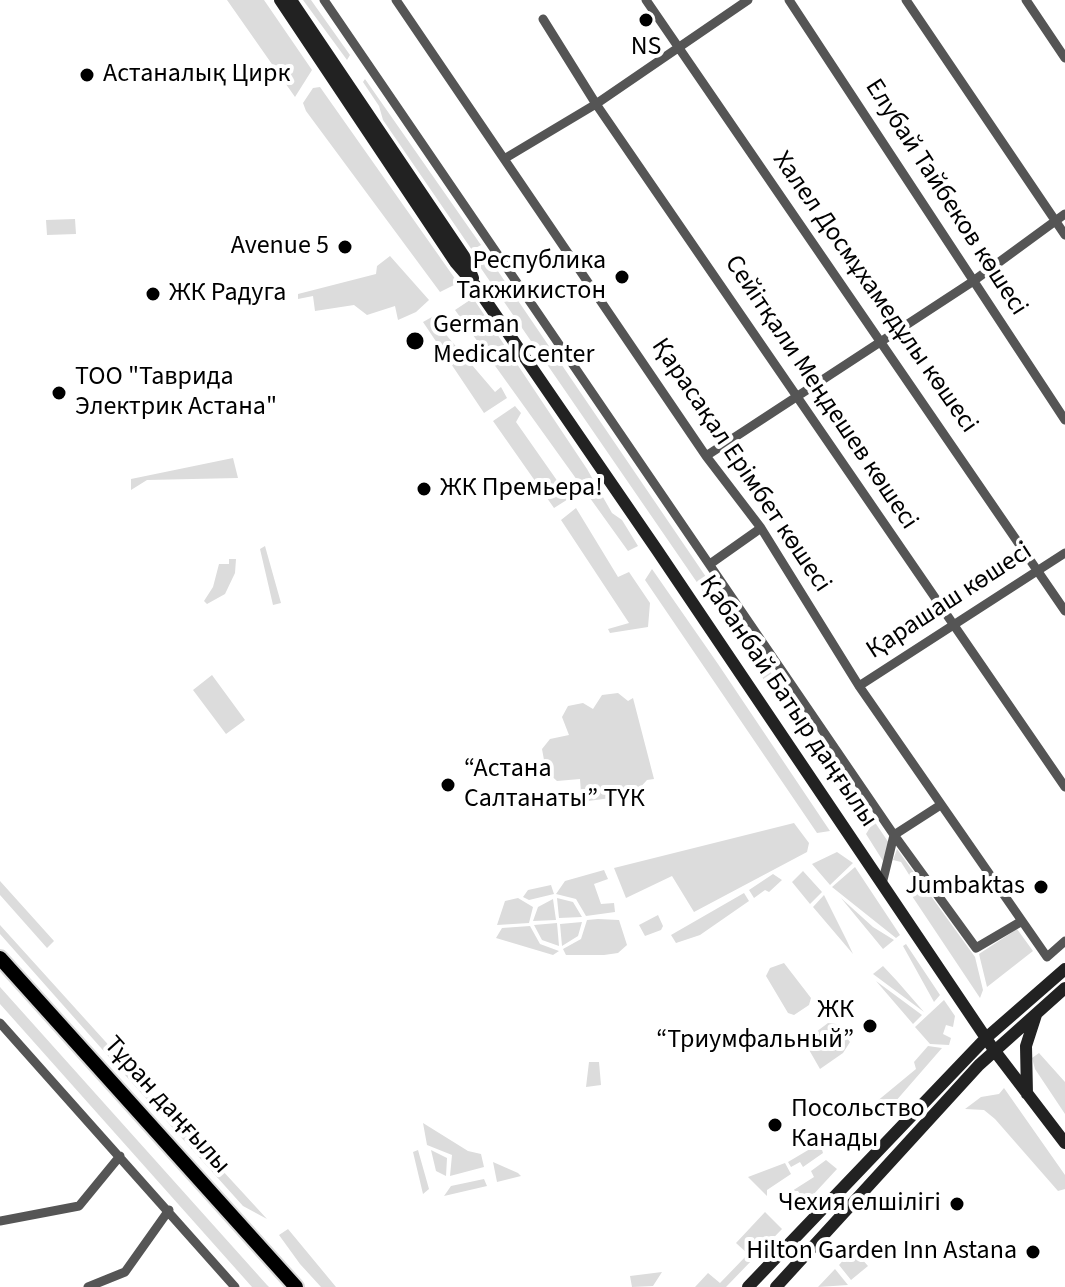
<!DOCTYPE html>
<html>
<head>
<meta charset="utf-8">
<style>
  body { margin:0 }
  canvas { display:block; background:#fff }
</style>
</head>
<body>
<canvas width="1065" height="1287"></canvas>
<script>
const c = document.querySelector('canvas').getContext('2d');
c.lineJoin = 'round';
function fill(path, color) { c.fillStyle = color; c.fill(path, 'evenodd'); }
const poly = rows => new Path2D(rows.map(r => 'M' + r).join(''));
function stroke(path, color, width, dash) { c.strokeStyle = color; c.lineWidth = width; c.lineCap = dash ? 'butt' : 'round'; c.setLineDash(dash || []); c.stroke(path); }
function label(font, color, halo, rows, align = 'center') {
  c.font = font + ' "Source Sans 3",sans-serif'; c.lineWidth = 8; c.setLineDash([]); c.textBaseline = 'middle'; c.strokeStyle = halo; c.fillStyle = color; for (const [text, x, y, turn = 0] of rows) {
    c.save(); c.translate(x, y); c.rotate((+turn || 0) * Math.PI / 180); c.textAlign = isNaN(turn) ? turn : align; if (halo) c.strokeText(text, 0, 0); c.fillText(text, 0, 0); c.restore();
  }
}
fill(poly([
  [227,0,264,0,312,70,295,97],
  [303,0,311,0,350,55,347,60],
  [365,79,481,245,472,250,383,120,379,106,363,82],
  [320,87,437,253,458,283,440,292,306,111,303,103,313,88],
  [75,219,76,234,47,235,46,220],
  [390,256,429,300,416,312,398,320,395,306,367,315,354,305,315,311,313,296,298,299,298,294,376,274,377,266],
  [489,258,802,718,793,722,478,264],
  [473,298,587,469,612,513,622,520,638,546,628,551,455,310],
  [439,313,445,317,442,330,495,392,501,387,507,398,484,413,423,322],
  [515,406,521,413,516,422,563,489,567,484,573,496,554,508,493,421],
  [233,458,238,478,147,480,131,490,131,479],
  [576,508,618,577,629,572,650,603,648,627,610,633,608,629,629,623,561,520],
  [265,546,281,603,273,605,260,549],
  [229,559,236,559,235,573,225,594,207,604,204,601,213,587,219,564,229,564],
  [652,569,718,664,830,831,817,833,645,580],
  [212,675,245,720,226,734,193,690],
  [618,693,628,701,633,698,654,779,647,780,636,792,630,788,611,798,588,801,581,793,580,779,557,781,546,771,542,749,550,739,569,735,562,717,568,706,583,703,593,709,602,695],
  [825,747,865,807,853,814,819,751],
  [874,821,889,843,883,861,866,834],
  [794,823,809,843,807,852,694,912,672,876,626,898,614,868],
  [897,849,975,957,983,990,980,998,910,893,913,881,901,862,893,860],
  [837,852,853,863,830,885,812,864],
  [855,867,900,935,896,938,832,887],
  [604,870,608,879,594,884,601,904,614,903,615,912,586,916,576,899,556,894,565,881],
  [803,871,822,892,810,904,792,882],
  [773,874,782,880,769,892,765,890,754,898,749,890],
  [0,881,54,941,47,948,0,895],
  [551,885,554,894,529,900,523,897,528,890],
  [744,893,749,901,700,935,676,943,671,935],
  [824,895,847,941,853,954,813,907],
  [518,898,533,907,529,923,497,925,505,901],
  [557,898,573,902,582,917,559,918],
  [841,898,873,927,894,940,883,949],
  [553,899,556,920,533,921,538,907],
  [658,915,663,926,661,930,645,936,639,925],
  [598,919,619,920,627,945,618,953,604,955,566,955,563,949,581,939,587,920],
  [582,922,578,936,562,946,560,924],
  [557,923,559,946,542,940,534,925],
  [0,925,123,1061,117,1066,0,934],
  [530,926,540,944,559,951,553,955,496,938,502,928],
  [1017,929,1033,951,987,987,979,954],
  [906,944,940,995,934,1002,903,946],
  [784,963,811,998,809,1005,794,1015,788,1013,766,976,770,968],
  [883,966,897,981,924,1012,873,974],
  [876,981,922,1015,913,1024],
  [0,987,267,1285,269,1287,252,1287,0,1004],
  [944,1000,955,1016,953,1027,946,1025,943,1034,951,1038,949,1045,930,1044,915,1027],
  [828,1023,836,1024,850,1042,843,1053,820,1069,804,1041],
  [928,1046,942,1048,888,1110,873,1113,870,1107,916,1069,914,1062],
  [1039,1053,1065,1082,1065,1114,1035,1069,1032,1058],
  [589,1062,599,1062,601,1085,586,1087],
  [130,1070,267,1219,243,1206,125,1075],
  [1004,1088,1065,1175,1065,1189,1058,1191,995,1119,984,1110,965,1109,981,1097,999,1094],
  [423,1123,468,1151,481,1154,484,1167,450,1176,452,1155,427,1145],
  [820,1143,823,1153,803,1167,800,1162,791,1167,788,1162],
  [418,1150,429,1189,423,1194,413,1152],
  [431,1150,447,1158,446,1176,436,1171],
  [826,1160,837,1169,799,1210,796,1205,803,1199,798,1191,792,1191,814,1177,811,1171],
  [493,1162,518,1173,521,1176,497,1182],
  [785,1163,791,1174,767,1190,767,1196,748,1177],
  [484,1179,487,1186,444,1196,451,1186],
  [765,1212,782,1229,726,1287,695,1287,708,1273,720,1283,748,1254,736,1243],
  [288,1229,336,1287,321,1287,300,1264,279,1235],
  [853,1249,868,1266,851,1280,839,1265],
  [835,1269,848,1285,818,1287],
  [662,1272,653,1286,632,1287,630,1276]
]), '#dcdcdc');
const primary = poly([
  [0,958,296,1287]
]);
stroke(primary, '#dbdbdb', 18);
stroke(poly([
  [324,0,894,835,976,948,1022,921],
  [396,0,706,456,761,528,859,686,1047,957,1065,941],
  [646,0,1065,611],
  [789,0,1065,420],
  [906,0,1065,235],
  [1026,0,1065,58],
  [543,19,596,104,1065,787],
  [504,159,596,104,748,0],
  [706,456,972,282,1065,214],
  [710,564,761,528],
  [859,686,1065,553],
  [882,884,894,835,939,806],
  [0,1023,235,1287],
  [0,1221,79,1206,120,1156],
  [88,1287,125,1272,169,1210]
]), '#555', 9);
stroke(poly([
  [280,0,455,262,475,285,657,550,994,1050,1065,1143],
  [291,0,464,256,473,278],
  [1027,1094,1026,1046,1036,1015],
  [748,1287,986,1038,1065,969],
  [776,1287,979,1065,1065,988]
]), '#222', 12);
stroke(primary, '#000', 14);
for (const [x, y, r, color] of [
  [646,20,8,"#000"],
  [87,75,8,"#000"],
  [345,247,8,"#000"],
  [622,277,8,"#000"],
  [153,294,8,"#000"],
  [415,341,10,"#000"],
  [59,393,8,"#000"],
  [424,489,8,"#000"],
  [448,785,8,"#000"],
  [1041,887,8,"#000"],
  [870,1026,8,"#000"],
  [775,1125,8,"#000"],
  [957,1204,8,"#000"],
  [1033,1252,8,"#000"]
]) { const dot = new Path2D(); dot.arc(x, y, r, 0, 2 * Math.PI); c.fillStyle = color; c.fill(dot); stroke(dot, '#fff', 3); }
label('26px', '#000', '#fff', [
  ["NS",646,48,"center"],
  ["Астаналық Цирк",103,75],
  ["Avenue 5",329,247,"right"],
  ["Республика",606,262,"right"],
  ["Такжикистон",606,292,"right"],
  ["ЖК Радуга",169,294],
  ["German",433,326],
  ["Medical Center",433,356],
  ["ТОО \"Таврида",75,378],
  ["Электрик Астана\"",75,408],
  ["ЖК Премьера!",440,489],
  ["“Астана",464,770],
  ["Салтанаты” ТҮК",464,800],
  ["Jumbaktas",1025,887,"right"],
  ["ЖК",854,1011,"right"],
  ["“Триумфальный”",854,1041,"right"],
  ["Посольство",791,1110],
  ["Канады",791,1140],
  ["Чехия елшілігі",941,1204,"right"],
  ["Hilton Garden Inn Astana",1017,1252,"right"]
], 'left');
label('26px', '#000', '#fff', [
  ["Елубай Тайбеков көшесі",945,198,57],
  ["Халел Досмұхамедұлы көшесі",874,293,55],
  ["Сейітқали Меңдешев көшесі",820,393,56],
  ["Қарасақал Ерімбет көшесі",740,466,56],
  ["Қарашаш көшесі",950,602,-33],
  ["Қабанбай Батыр даңғылы",787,702,56],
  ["Тұран даңғылы",166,1106,48]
]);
</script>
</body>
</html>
